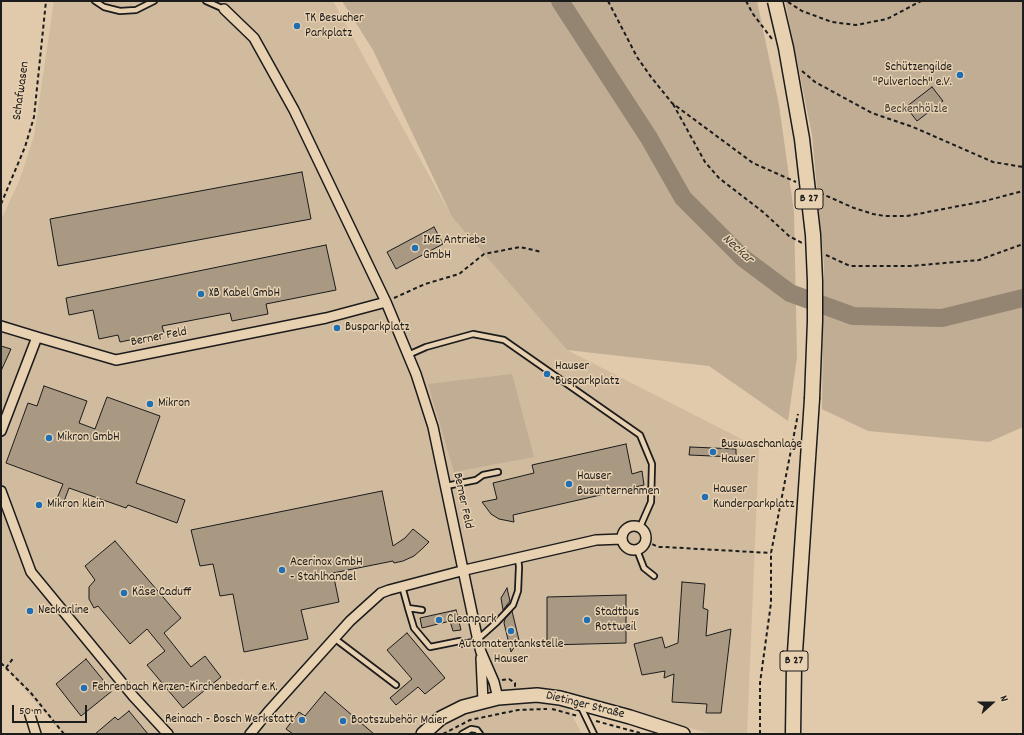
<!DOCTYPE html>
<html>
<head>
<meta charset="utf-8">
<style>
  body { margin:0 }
  #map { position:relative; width:1024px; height:735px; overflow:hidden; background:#e0caab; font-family:Dekko,sans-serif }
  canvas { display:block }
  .frame { position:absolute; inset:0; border:2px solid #1c1c1c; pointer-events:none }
  .north { position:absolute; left:972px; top:683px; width:40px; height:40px; -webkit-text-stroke:3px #e8d1b1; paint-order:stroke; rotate:69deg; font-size:11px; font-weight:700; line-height:16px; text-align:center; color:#1c1c1c }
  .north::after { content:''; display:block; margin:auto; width:14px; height:18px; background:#1c1c1c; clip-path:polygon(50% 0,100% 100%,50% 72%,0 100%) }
  .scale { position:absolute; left:12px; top:705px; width:75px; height:18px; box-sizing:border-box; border:2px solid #1c1c1c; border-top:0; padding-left:5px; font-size:12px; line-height:14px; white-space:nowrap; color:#1c1c1c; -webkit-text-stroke:3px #e8d1b1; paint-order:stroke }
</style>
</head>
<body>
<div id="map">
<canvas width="1024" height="735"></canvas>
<div class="frame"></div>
<div class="north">N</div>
<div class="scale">50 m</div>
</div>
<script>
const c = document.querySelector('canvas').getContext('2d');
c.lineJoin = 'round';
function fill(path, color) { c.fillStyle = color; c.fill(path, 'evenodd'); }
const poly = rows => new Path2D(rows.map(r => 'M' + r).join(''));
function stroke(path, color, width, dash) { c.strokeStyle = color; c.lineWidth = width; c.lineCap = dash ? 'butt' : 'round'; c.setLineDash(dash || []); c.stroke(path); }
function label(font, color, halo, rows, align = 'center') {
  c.font = font + ' Dekko,sans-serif'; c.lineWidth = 3; c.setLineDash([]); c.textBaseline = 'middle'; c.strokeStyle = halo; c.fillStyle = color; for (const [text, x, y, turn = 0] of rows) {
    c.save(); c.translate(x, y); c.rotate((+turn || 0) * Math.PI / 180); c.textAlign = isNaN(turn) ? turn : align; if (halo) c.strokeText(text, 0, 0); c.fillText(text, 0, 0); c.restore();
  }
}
fill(poly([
  [54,1,333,1,452,217,567,350,759,448,747,734,711,734,559,691,582,734,63,734,20,684,1,660,1,220,20,179,34,136]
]), '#d0bb9f');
fill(poly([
  [342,1,757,1,779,105,794,212,797,357,788,421,709,366,567,350,452,217,373,50],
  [785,1,1023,1,1023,427,989,442,868,431,822,409,824,265,812,135],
  [512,374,534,457,454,472,428,384]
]), '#c0ad94');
stroke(poly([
  [560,1,649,138,683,198,743,258,790,293,853,316,942,318,1023,298]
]), '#938572', 18);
const building = poly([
  [932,87,943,101,917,121,906,107,932,87],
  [302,172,311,219,58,266,50,219,302,172],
  [434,227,443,244,396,269,387,252,434,227],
  [326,245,336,290,266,304,268,314,232,321,230,313,162,326,164,333,120,342,118,335,99,339,93,310,69,315,66,298,326,245],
  [1,346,11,349,1,371,1,346],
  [44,386,87,401,79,423,95,429,107,397,160,416,136,483,185,500,177,523,128,505,126,508,69,488,63,504,56,501,63,484,6,463,28,403,37,406,44,386],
  [626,444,632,474,642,471,644,485,513,515,514,522,499,519,491,514,482,502,497,499,493,483,534,473,532,465,626,444],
  [690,447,736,449,736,457,689,455,690,447],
  [382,491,393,546,405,538,413,529,429,542,423,548,414,556,403,561,394,563,393,561,333,573,339,602,301,610,308,639,244,652,233,594,220,596,213,564,200,566,191,530,382,491],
  [115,541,181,618,164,633,191,667,205,656,221,677,183,708,147,665,165,651,147,629,130,644,98,606,94,608,89,599,89,587,95,580,85,566,115,541],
  [682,582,705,584,703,608,708,610,706,636,731,629,721,713,706,713,707,704,672,702,674,674,664,678,665,671,642,675,634,644,662,637,665,648,678,643,682,582],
  [507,588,510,601,503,610,501,598,507,588],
  [626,595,626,643,547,645,547,597,626,595],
  [456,610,461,630,453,631,450,621,422,628,420,618,456,610],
  [512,611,519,640,511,652,504,623,505,619,512,611],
  [407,633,445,678,425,694,418,687,396,705,390,698,412,679,387,650,407,633],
  [86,659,112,691,81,716,56,684,86,659],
  [325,692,374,734,293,734,286,729,299,712,305,716,325,692],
  [129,711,148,734,95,734,115,717,118,720,129,711]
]);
fill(building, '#a99983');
stroke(building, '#1c1c1c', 1);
const lane = poly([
  [95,1,104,7,120,11,136,10,154,1],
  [206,1,224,9],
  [408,355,426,347,473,334,504,340,640,435,652,464,651,502,640,527],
  [446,486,476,480,483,475,498,472],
  [637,550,644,568,654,576],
  [402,586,408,608,422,610],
  [408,608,414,628,430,647,460,641,463,644,478,641],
  [334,638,396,685],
  [478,639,497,622,513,605,518,591,519,567,518,558],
  [580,705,594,734],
  [462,734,471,729,477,730,480,734]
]);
const street = poly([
  [224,9,254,38,294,110,386,302,416,374,433,427,478,641,481,652,494,682,498,698],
  [1,326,37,337],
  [1,431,37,337,116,360,326,318,386,302],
  [1,491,31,572,133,696,168,734],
  '622 538a12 12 0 1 1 24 0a12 12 0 1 1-24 0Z',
  [481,658,483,701],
  [30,715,36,734],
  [250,734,268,712,350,621,381,593,389,590,465,570,596,540,622,539]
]);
const secondary = poly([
  [423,734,441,718,463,707,498,698,537,695,560,698,630,717,683,734]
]);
const primary = poly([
  [793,734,794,667,812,399]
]);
stroke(lane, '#1c1c1c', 8);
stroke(street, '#1c1c1c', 12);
stroke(secondary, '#1c1c1c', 16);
stroke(primary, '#1c1c1c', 17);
stroke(poly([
  [608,1,637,57,651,77,672,103,753,163,796,182],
  [746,1,753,14,772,39],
  [788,2,802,11,832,22,856,25,887,19,921,1],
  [802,71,815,82,872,113,913,127,993,162,1023,167],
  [673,104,705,162,719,178,763,212,789,236,802,243],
  [820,193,854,208,873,214,885,216,907,216,985,201,1023,191],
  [1,204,25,147,34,117,46,1],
  [826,255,850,266,911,266,979,260,1023,244],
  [394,298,425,284,459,274,484,254,520,247,542,252],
  [646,541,658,547,664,547,771,553],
  [1,663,31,693,64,734],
  [6,668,14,657],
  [502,680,509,679,515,683,515,687],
  [552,709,578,716],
  [596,721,640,733],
  [443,734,470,720,518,710,547,709],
  [760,734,760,683,771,603,771,553,798,414]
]), '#1c1c1c', 2, [4, 3]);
stroke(lane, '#e8d1b1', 4.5);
stroke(street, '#e8d1b1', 9);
stroke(secondary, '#e8d1b1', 13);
stroke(primary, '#e8d1b1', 14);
const primaryBridge = poly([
  [775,1,786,48,802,139,813,235,815,281,815,321,812,399]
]);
stroke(primaryBridge, '#1c1c1c', 17, []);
stroke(primaryBridge, '#e8d1b1', 14);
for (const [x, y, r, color] of [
  [297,26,4,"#1f6fb2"],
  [960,75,4,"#1f6fb2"],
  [415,248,4,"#1f6fb2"],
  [201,294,4,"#1f6fb2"],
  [337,328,4,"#1f6fb2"],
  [547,374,4,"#1f6fb2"],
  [150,404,4,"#1f6fb2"],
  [49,438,4,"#1f6fb2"],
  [713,452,4,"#1f6fb2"],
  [569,484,4,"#1f6fb2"],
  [705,497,4,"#1f6fb2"],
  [39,505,4,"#1f6fb2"],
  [282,570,4,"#1f6fb2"],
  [124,593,4,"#1f6fb2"],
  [30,611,4,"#1f6fb2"],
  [439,620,4,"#1f6fb2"],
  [587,620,4,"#1f6fb2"],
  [511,631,4,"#1f6fb2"],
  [84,688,4,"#1f6fb2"],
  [302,720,4,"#1f6fb2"],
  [343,721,4,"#1f6fb2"]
]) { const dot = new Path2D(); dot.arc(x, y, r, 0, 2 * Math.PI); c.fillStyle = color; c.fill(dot); stroke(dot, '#e8d1b1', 1.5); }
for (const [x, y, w] of [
  [809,199,28],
  [794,661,28]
]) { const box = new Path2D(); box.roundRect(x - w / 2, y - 10, w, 20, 3); c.fillStyle = '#e8d1b1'; c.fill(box); stroke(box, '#1c1c1c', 1); }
label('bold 12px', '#1c1c1c', null, [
  ["B 27",809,199],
  ["B 27",794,661]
]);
label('13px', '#1c1c1c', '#e8d1b1', [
  ["TK Besucher",305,19],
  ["Parkplatz",305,34],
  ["Schützengilde",952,68,"right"],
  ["\"Pulverloch\" e.V.",952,83,"right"],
  ["IME Antriebe",423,241],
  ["GmbH",423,256],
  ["XB Kabel GmbH",209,294],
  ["Busparkplatz",345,328],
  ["Hauser",555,367],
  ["Busparkplatz",555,382],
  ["Mikron",158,404],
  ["Mikron GmbH",57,438],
  ["Buswaschanlage",721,445],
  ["Hauser",721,460],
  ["Hauser",577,477],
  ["Busunternehmen",577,492],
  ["Hauser",713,490],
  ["Kunderparkplatz",713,505],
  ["Mikron klein",47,505],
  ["Acerinox GmbH",290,563],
  ["- Stahlhandel",290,578],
  ["Käse Caduff",132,593],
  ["Neckarline",38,611],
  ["Stadtbus",595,613],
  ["Rottweil",595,628],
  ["Cleanpark",447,620],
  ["Automatentankstelle",511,645,"center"],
  ["Hauser",511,660,"center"],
  ["Fehrenbach Kerzen-Kirchenbedarf e.K.",92,688],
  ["Reinach - Bosch Werkstatt",294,720,"right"],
  ["Bootszubehör Maier",351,721]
], 'left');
label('13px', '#1c1c1c', '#e8d1b1', [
  ["Schafwasen",22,91,-82],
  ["Berner Feld",159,338,-11],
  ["Berner Feld",462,501,78],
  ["Dietinger Straße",585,706,14]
]);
label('13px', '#45403a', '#e8d1b1', [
  ["Beckenhölzle",916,110]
]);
label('italic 14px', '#46413a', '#e8d1b1', [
  ["Neckar",737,250,42]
]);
</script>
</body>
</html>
